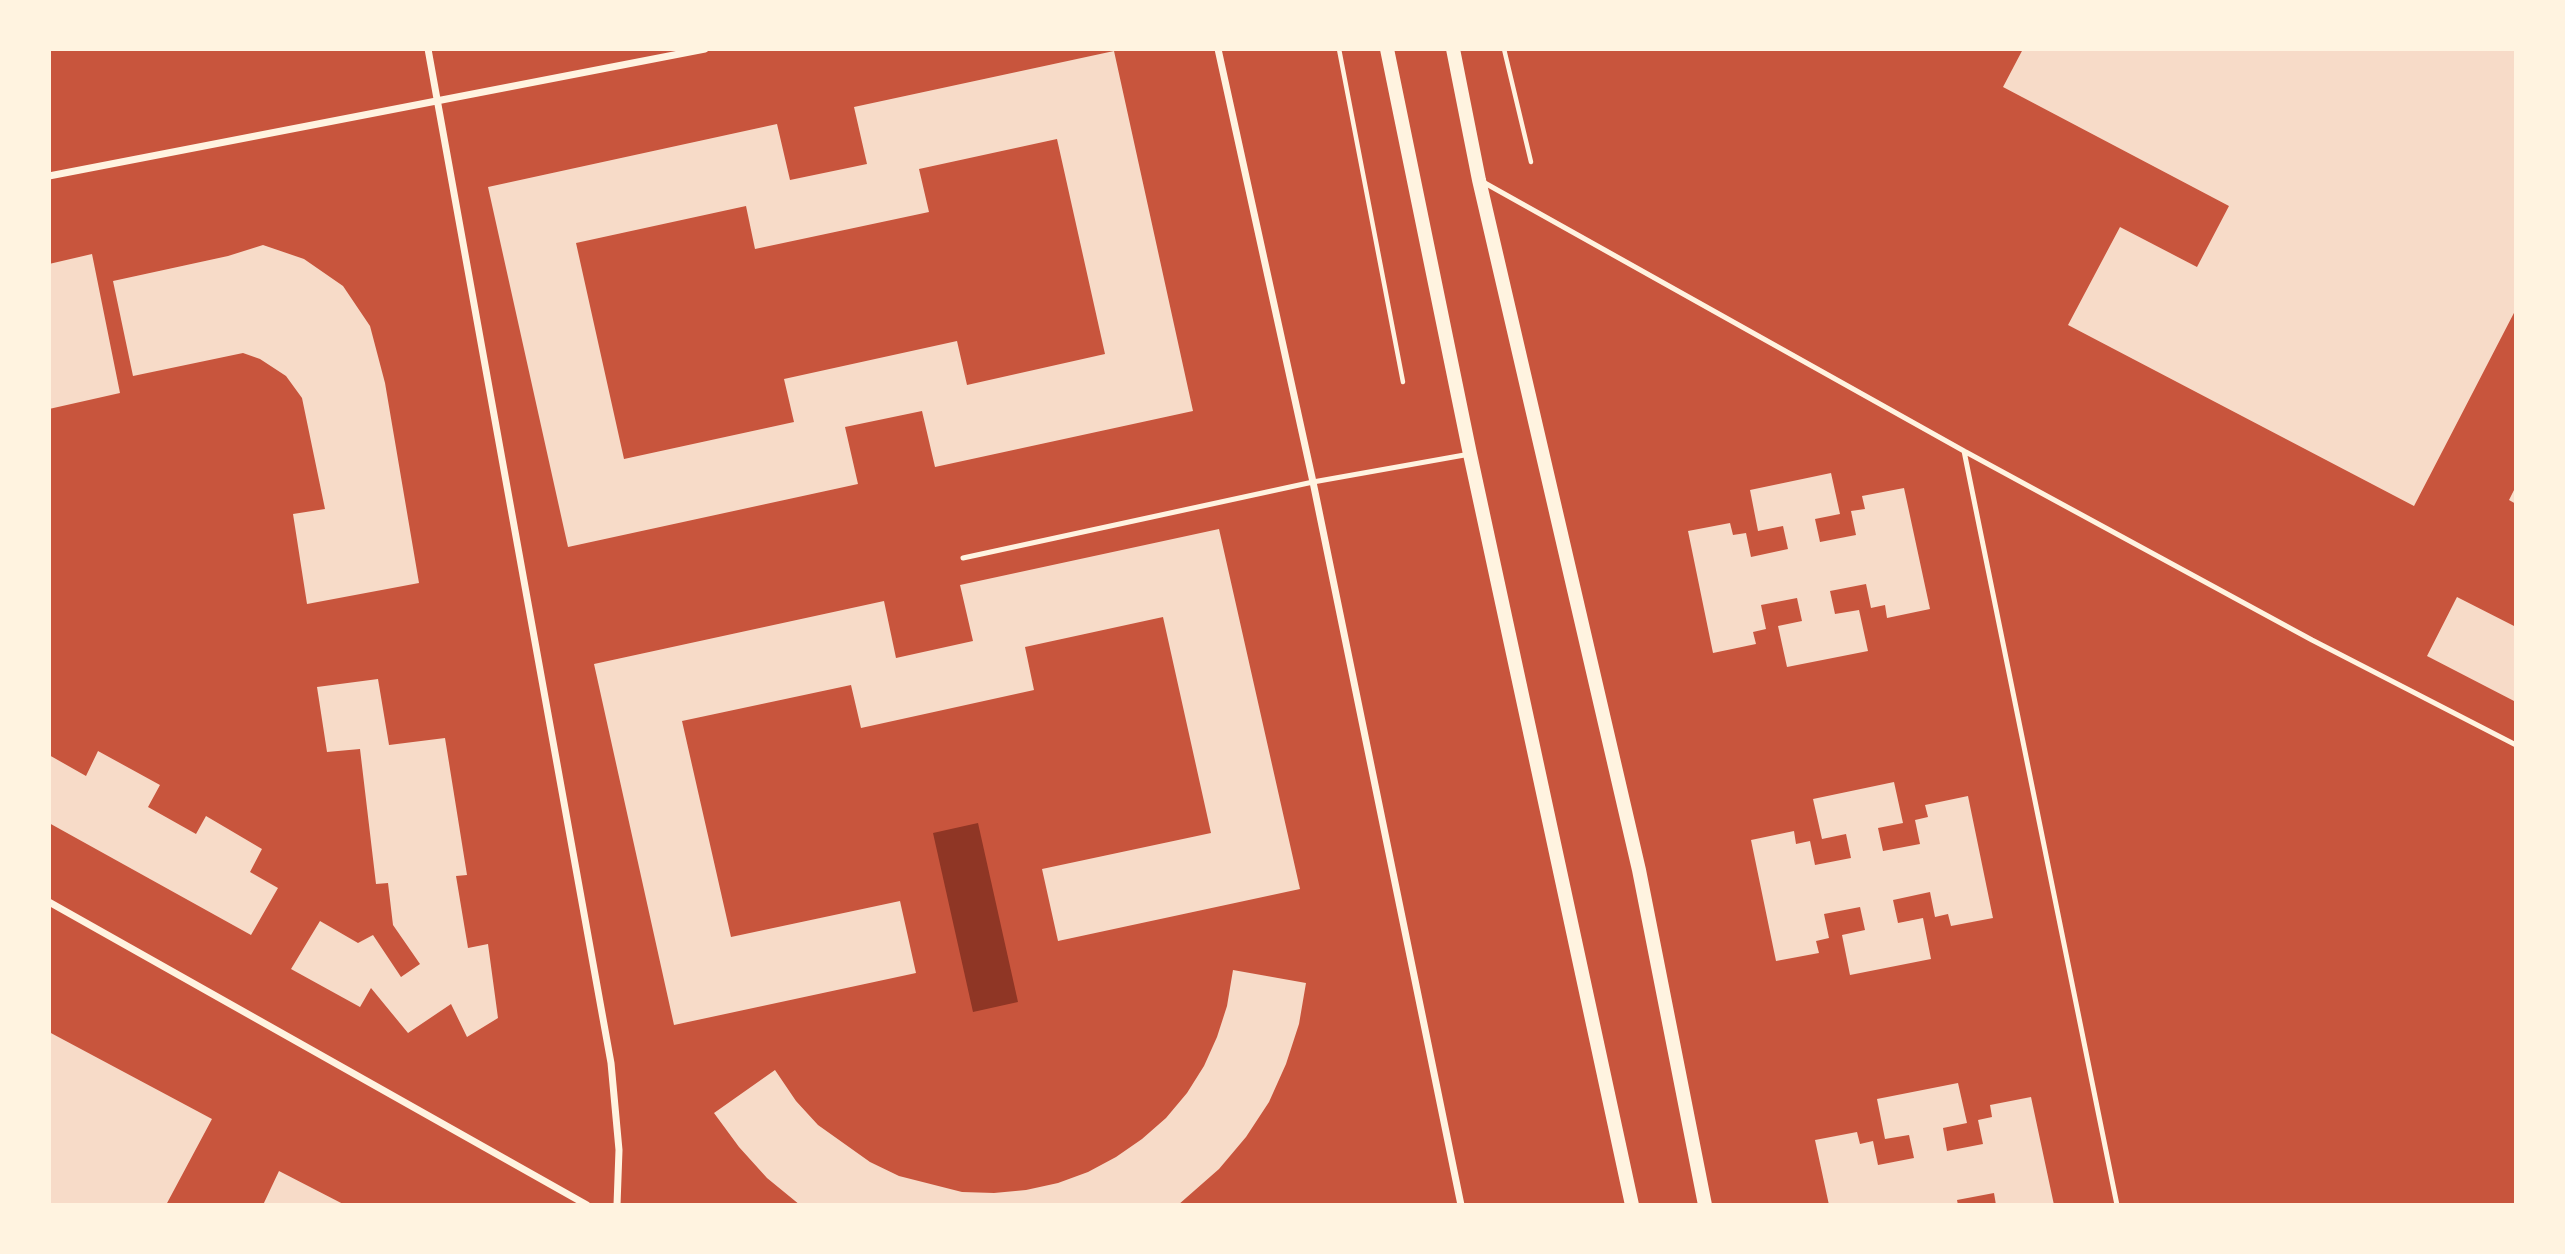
<!DOCTYPE html>
<html>
<head>
<meta charset="utf-8">
<style>
  body { margin:0 }
  #map { position:relative; width:2565px; height:1254px; overflow:hidden; background:#c8553d; font-family:Inter,sans-serif }
  canvas { display:block }
  .frame { position:absolute; inset:0; border:51px solid #fff3e0; pointer-events:none }
</style>
</head>
<body>
<div id="map">
<canvas width="2565" height="1254"></canvas>
<div class="frame"></div>
</div>
<script>
const c = document.querySelector('canvas').getContext('2d');
c.lineJoin = 'round';
function fill(path, color) { c.fillStyle = color; c.fill(path, 'evenodd'); }
const poly = rows => new Path2D(rows.map(r => 'M' + r).join(''));
function stroke(path, color, width, dash) { c.strokeStyle = color; c.lineWidth = width; c.lineCap = dash ? 'butt' : 'round'; c.setLineDash(dash || []); c.stroke(path); }
fill(poly([
  [978,823,1018,1002,973,1012,933,833]
]), '#8f3625');
fill(poly([
  [2023,49,2516,49,2516,309,2414,506,2068,325,2120,227,2197,267,2229,206,2003,87],
  [1114,51,1193,411,935,467,922,411,845,427,858,484,568,547,488,187,777,124,790,180,867,164,854,107],
  [1057,139,1105,354,967,385,957,341,784,379,794,422,624,459,576,243,746,206,755,249,929,212,919,169],
  [263,245,304,259,343,286,370,326,385,383,419,583,307,604,293,514,325,509,302,398,286,376,260,359,243,353,133,376,113,281,228,256],
  [92,254,120,393,49,409,49,264],
  [1831,473,1840,514,1815,519,1820,542,1856,535,1851,511,1865,509,1862,496,1904,488,1930,609,1887,618,1885,605,1871,608,1866,584,1830,591,1835,614,1859,610,1868,651,1787,667,1778,626,1802,621,1797,598,1761,605,1766,629,1753,632,1756,644,1713,653,1688,531,1730,523,1733,535,1746,533,1751,557,1788,549,1783,526,1758,531,1750,490],
  [2516,486,2516,504,2509,500],
  [1219,529,1300,889,1058,941,1042,869,1211,833,1163,617,1025,647,1034,690,861,728,851,685,682,721,731,937,900,901,916,973,674,1025,594,664,884,601,896,658,973,641,960,585],
  [2457,597,2516,627,2516,702,2427,656],
  [378,679,389,745,445,738,467,875,456,876,468,948,488,944,498,1018,467,1037,451,1004,408,1033,371,988,360,1007,291,969,320,921,358,943,373,935,401,977,420,964,393,925,388,883,376,884,360,749,327,752,317,687],
  [98,751,160,785,148,807,196,834,206,816,262,849,250,872,278,888,251,935,49,823,49,755,86,776],
  [1894,782,1903,823,1878,828,1883,851,1920,844,1915,820,1928,817,1925,805,1968,796,1993,918,1951,926,1948,914,1935,917,1930,892,1893,900,1898,923,1923,918,1931,959,1850,975,1842,935,1865,930,1860,907,1824,914,1829,938,1816,941,1819,953,1776,961,1751,840,1794,831,1796,844,1810,841,1815,865,1851,858,1846,834,1822,839,1813,799],
  [1233,970,1306,983,1299,1024,1286,1064,1269,1102,1246,1137,1219,1169,1178,1205,800,1205,767,1178,739,1147,714,1113,775,1070,796,1101,818,1125,870,1162,899,1176,962,1192,994,1193,1026,1190,1058,1183,1088,1172,1116,1157,1142,1139,1166,1118,1187,1093,1204,1066,1217,1037,1227,1006],
  [49,1032,212,1119,166,1205,49,1205],
  [1958,1083,1967,1123,1943,1128,1947,1151,1983,1144,1978,1120,1992,1117,1990,1105,2031,1097,2054,1205,1996,1205,1994,1193,1957,1200,1958,1205,1829,1205,1815,1140,1857,1132,1860,1144,1873,1141,1878,1165,1914,1158,1909,1135,1885,1139,1877,1099],
  [279,1171,345,1205,263,1205]
]), '#f7dbc8');
stroke(poly([
  [1339,49,1403,382],
  [1504,49,1531,162]
]), '#fff3e0', 4.5);
stroke(poly([
  [1483,182,1964,451,2312,640,2516,745],
  [1964,451,2117,1205],
  [963,558,1313,482,1470,454]
]), '#fff3e0', 5);
stroke(poly([
  [428,49,611,1063,619,1150,617,1205],
  [1218,49,1313,482,1461,1205],
  [49,176,705,49],
  [49,902,587,1205]
]), '#fff3e0', 7);
stroke(poly([
  [1387,49,1470,454,1632,1205],
  [1453,49,1479,180,1639,870,1705,1205]
]), '#fff3e0', 14);
</script>
</body>
</html>
